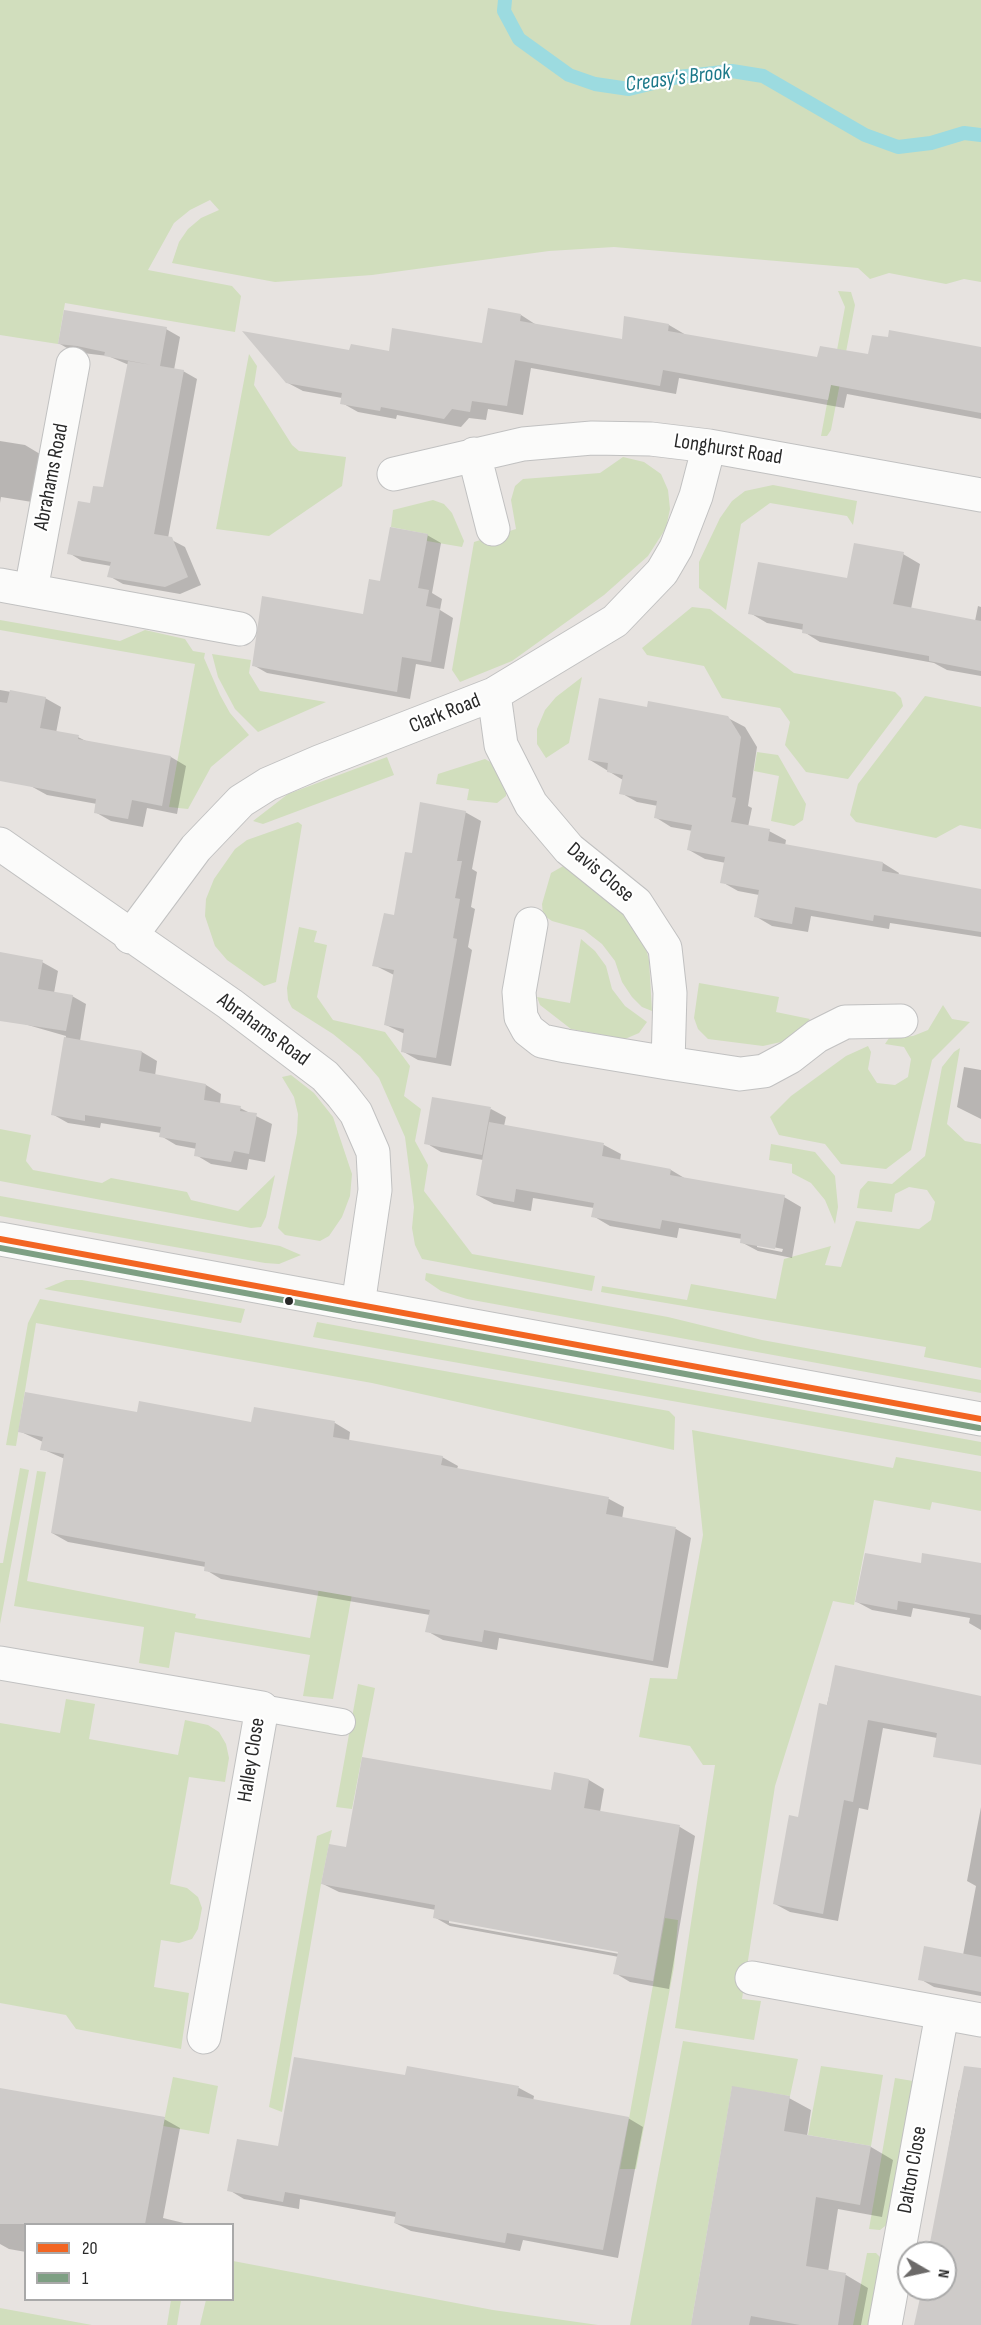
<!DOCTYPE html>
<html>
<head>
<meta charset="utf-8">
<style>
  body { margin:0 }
  #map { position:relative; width:981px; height:2325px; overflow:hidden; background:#e7e3e0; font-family:"Sofia Sans Condensed",sans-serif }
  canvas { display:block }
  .legend { position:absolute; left:24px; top:2223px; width:210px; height:78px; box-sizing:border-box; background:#fff; border:2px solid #a9a9a9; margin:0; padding:8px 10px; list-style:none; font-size:18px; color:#292929 }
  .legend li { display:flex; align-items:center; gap:12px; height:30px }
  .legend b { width:30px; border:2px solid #a9a9a9 }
  .north { position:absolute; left:897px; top:2241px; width:60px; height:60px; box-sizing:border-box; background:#fff; border:2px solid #a9a9a9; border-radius:50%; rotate:99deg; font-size:16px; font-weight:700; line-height:24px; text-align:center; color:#292929 }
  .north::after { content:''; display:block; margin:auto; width:21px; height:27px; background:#6c6a69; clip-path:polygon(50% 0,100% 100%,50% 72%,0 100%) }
</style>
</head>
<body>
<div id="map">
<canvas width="981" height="2325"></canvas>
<ul class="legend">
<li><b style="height:8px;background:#f26522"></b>20</li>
<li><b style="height:8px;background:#7e9f83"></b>1</li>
</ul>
<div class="north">N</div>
</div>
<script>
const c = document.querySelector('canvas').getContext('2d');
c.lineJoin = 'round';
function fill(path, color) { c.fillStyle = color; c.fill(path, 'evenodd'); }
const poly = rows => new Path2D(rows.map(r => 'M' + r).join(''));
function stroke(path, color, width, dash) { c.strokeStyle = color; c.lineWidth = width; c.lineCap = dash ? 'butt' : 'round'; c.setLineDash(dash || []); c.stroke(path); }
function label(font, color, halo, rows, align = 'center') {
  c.font = font + ' "Sofia Sans Condensed",sans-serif'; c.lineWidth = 4.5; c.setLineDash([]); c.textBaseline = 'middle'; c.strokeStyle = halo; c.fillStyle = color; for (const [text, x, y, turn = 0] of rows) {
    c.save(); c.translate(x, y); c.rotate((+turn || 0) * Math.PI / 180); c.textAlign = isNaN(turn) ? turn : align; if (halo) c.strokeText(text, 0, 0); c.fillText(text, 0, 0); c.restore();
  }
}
fill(poly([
  [0,0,981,0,981,282,964,279,946,284,889,273,870,279,858,268,614,247,549,251,372,275,275,282,172,263,179,242,188,229,201,218,219,210,210,200,190,210,174,223,148,270,232,286,241,296,235,332,65,303,58,344,0,335],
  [838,291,851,292,855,305,831,430,827,436,821,436,845,307],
  [249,354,257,366,254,385,292,445,299,451,346,457,342,486,269,536,216,529],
  [623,457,644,462,661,474,668,490,670,509,666,528,648,556,604,595,512,661,460,682,452,670,474,542,516,529,511,500,515,486,523,479,600,473],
  [773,485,857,501,853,525,847,516,770,503,741,524,726,610,699,588,699,562,720,518,732,501,745,491],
  [433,500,444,504,452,513,464,541,462,547,427,541,427,534,391,527,393,510],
  [692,607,710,609,794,673,895,692,901,698,903,706,848,779,806,772,785,745,790,722,780,708,722,698,704,666,647,655,642,648],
  [0,620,120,641,145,630,185,639,193,651,205,653,204,658,220,695,230,713,249,735,211,767,188,809,169,807,195,664,0,630],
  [212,654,251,660,249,673,260,691,326,702,258,732,235,709,218,677],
  [582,677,569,743,546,758,537,744,537,729,545,710,556,697],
  [925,696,981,707,981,829,960,825,936,838,856,822,850,815,858,784],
  [757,752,778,755,806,804,803,820,794,826,771,821,779,776,754,771],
  [387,757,394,775,263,824,253,821,288,794],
  [485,759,496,765,506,784,506,796,497,803,467,800,469,789,436,784,438,774],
  [298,822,302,825,276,982,264,986,227,960,215,946,205,916,206,899,214,879,235,849,247,840],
  [565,865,612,900,642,934,649,960,652,1011,642,1007,632,997,622,982,615,961,602,944,584,930,552,921,543,915,542,904,551,873],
  [299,927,317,931,314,942,327,945,317,997,333,1020,385,1032,410,1066,404,1096,421,1109,415,1141,428,1165,424,1191,472,1254,595,1276,592,1291,422,1259,415,1245,412,1228,414,1207,405,1137,379,1078,360,1056,333,1034,292,1008,288,1000,287,988],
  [581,939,595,951,606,966,612,989,625,1006,647,1022,639,1033,625,1039,571,1029,540,1005,537,997,570,1003],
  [699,983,779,997,776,1012,810,1019,799,1031,781,1042,763,1046,708,1039,698,1029,694,1018],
  [943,1005,952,1019,970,1022,932,1060,911,1150,886,1169,841,1164,825,1144,779,1135,770,1117,791,1096,846,1056,868,1046,871,1052,868,1069,877,1083,895,1085,908,1077,911,1059,904,1047,885,1044,889,1038,913,1036,928,1030],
  [960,1048,947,1124,965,1141,981,1144,981,1368,924,1357,926,1347,601,1292,602,1286,687,1300,691,1284,776,1299,784,1259,831,1246,825,1265,841,1267,856,1221,919,1229,931,1220,935,1202,927,1190,909,1187,895,1194,892,1212,857,1208,860,1190,868,1181,892,1184,925,1156,942,1067,954,1052],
  [291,1075,314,1093,333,1117,352,1174,350,1196,342,1217,329,1236,320,1241,285,1235,278,1228,297,1133,298,1114,294,1097,282,1077],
  [0,1129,31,1135,26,1161,33,1170,102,1183,111,1178,187,1192,191,1200,238,1211,275,1175,266,1217,261,1227,251,1228,0,1181],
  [771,1144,815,1152,835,1176,838,1207,835,1224,825,1200,811,1183,792,1173,792,1164,769,1160],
  [0,1196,280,1246,301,1255,279,1264,265,1263,0,1216],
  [426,1273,668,1317,762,1340,981,1380,981,1393,467,1299,441,1291,425,1280],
  [66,1280,82,1280,245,1309,241,1323,44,1289],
  [40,1299,669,1411,675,1417,674,1450,372,1383,36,1323,16,1446,6,1445,28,1323],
  [317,1322,981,1442,981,1456,313,1337],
  [692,1430,893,1468,896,1457,981,1472,981,1511,932,1502,930,1510,874,1500,854,1605,833,1601,775,1786,742,1999,761,2001,754,2040,675,2028,715,1765,703,1765,690,1746,639,1737,650,1678,677,1679,703,1535],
  [20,1468,29,1470,0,1624,0,1563,3,1563],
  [37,1471,46,1472,27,1581,196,1614,195,1618,310,1638,332,1516,364,1528,333,1699,303,1696,310,1655,175,1632,169,1668,139,1663,144,1627,14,1606],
  [358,1684,375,1688,352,1809,336,1807],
  [66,1699,95,1704,89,1739,178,1755,185,1720,208,1725,219,1732,226,1744,229,1758,225,1782,189,1777,170,1884,187,1888,198,1897,202,1908,198,1929,192,1939,179,1943,161,1940,154,1987,189,1993,181,2049,76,2029,66,2015,0,2003,0,1723,60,1733],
  [332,1830,321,1884,282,2112,269,2107,317,1836],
  [665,1918,678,1920,674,1967,636,2169,620,2169],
  [683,2041,798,2059,790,2096,732,2087,691,2325,630,2325],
  [821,2066,883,2075,871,2146,808,2135],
  [173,2077,218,2086,209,2134,163,2126],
  [895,2078,913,2081,889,2223,880,2230,869,2229],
  [867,2253,876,2253,883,2260,871,2325,853,2325],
  [233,2261,493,2310,598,2325,200,2325,206,2300,232,2300],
  [171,2300,181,2300,177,2325,167,2325],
  [0,2308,54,2318,92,2325,0,2325]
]), '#d1debd');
fill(poly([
  [521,315,538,326,623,341,669,325,686,335,818,359,981,349,981,419,847,394,844,408,679,378,676,394,531,368,523,415,488,409,486,420,469,418,461,427,397,415,396,419,358,412,342,403,342,398,303,391,286,382,350,352,390,353,483,345],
  [166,329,180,337,174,370,183,371,197,379,168,538,185,547,201,585,180,594,123,584,109,576,111,566,82,561,69,553,91,504,104,489,129,365,108,356,74,352,60,344],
  [0,441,25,445,40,454,32,502,1,497,0,503],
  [427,535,441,543,432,593,442,599,440,610,453,618,444,669,416,664,410,699,267,673,253,665,364,615,381,583],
  [903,554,920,564,911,609,975,621,978,606,981,607,981,676,947,670,934,663,820,642,804,632,804,630,767,623,750,613,848,580],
  [0,690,45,698,61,707,56,733,78,737,88,742,171,757,186,766,177,814,147,808,143,827,111,821,95,812,97,804,47,795,0,769],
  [648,708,728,718,745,727,757,747,748,806,752,808,748,827,769,831,786,840,785,846,883,863,899,873,898,875,981,891,981,937,890,923,889,929,811,916,808,932,772,926,755,916,759,895,738,891,722,882,726,863,705,859,689,850,693,831,671,827,655,817,658,806,637,802,621,793,623,780,590,760],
  [465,812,481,821,472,869,477,872,471,907,475,909,468,947,472,950,451,1066,418,1060,402,1051,405,1034,386,1025,394,975,374,965,395,917,413,855],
  [0,954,42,962,58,971,54,993,72,996,86,1004,80,1041,142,1052,157,1061,155,1076,206,1085,221,1094,220,1104,240,1108,272,1124,265,1162,249,1159,247,1170,211,1164,196,1155,197,1149,176,1145,161,1136,161,1133,101,1123,100,1128,68,1123,52,1114,66,1036,0,1017],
  [964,1067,981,1070,981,1119,957,1107],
  [491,1109,506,1117,504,1126,604,1145,621,1154,620,1161,671,1170,686,1179,784,1197,801,1207,792,1258,758,1251,741,1242,742,1239,679,1228,677,1238,610,1226,593,1216,594,1208,533,1198,531,1211,494,1204,477,1195,483,1160,441,1152,426,1143],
  [757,1244,783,1249,782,1252,757,1247],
  [138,1414,253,1423,335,1423,350,1432,349,1441,442,1457,458,1466,457,1469,609,1499,624,1507,622,1519,676,1529,691,1538,668,1668,499,1638,497,1650,443,1640,427,1631,430,1615,221,1579,206,1570,206,1567,68,1542,52,1533,65,1459,42,1449,43,1442,19,1431],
  [922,1565,981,1565,981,1630,969,1623,970,1618,913,1608,911,1617,872,1610,857,1602],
  [836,1667,948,1740,883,1728,868,1810,859,1808,838,1921,790,1912,775,1904,800,1818],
  [589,1780,604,1789,600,1812,680,1827,695,1836,669,1989,630,1982,615,1973,619,1957,450,1926,434,1917,436,1910,339,1892,323,1884,347,1849],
  [449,1920,626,1952,625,1955,449,1923],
  [981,1807,981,1996,934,1987,920,1979,963,1955,976,1886,967,1881],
  [406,2077,519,2088,534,2096,533,2101,628,2118,643,2127,618,2258,523,2240,520,2251,411,2231,395,2223,396,2217,300,2199,299,2209,244,2199,229,2190,279,2148],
  [0,2090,164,2119,180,2128,163,2218,188,2224,26,2224,26,2252,9,2249,0,2244],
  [959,2090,981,2094,981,2325,917,2325,923,2289,945,2289,945,2253,930,2253],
  [789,2098,811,2110,807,2136,871,2147,893,2160,882,2217,838,2209,828,2272,846,2275,868,2288,861,2325,692,2325]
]), '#0003');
stroke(poly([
  [505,0,504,11,519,39,569,75,595,84,629,89,678,77,732,71,763,76,865,135,898,147,931,143,964,133,981,135]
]), '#9cdbe0', 14);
fill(poly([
  [488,308,521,314,520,321,622,339,624,316,669,324,668,331,817,357,820,346,868,354,872,335,888,337,889,330,981,347,981,413,831,385,828,400,663,370,660,386,515,360,507,406,472,401,470,412,452,409,444,419,381,407,380,411,340,404,342,393,286,383,242,331,349,350,351,344,389,351,392,328,482,343],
  [64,310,167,327,160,366,184,370,154,534,172,537,188,577,165,587,107,577,111,562,67,554,78,501,90,503,93,486,103,487,128,361,152,365,104,356,105,352,77,346,58,344],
  [390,527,428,534,418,588,429,590,426,606,440,609,431,662,402,657,397,692,252,666,262,596,363,614,369,579,380,581],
  [854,543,904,552,893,604,981,621,981,671,929,661,929,656,802,633,803,624,748,614,758,562,847,578],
  [10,690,46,697,40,728,79,735,78,739,171,756,162,806,132,800,128,819,94,813,96,799,0,781,0,702,7,703],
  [599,698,647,707,648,701,728,716,741,737,732,797,736,798,731,822,770,829,768,841,883,862,882,871,981,889,981,932,874,915,873,921,795,907,792,924,754,917,759,890,720,883,725,857,687,850,692,825,654,818,657,801,619,794,623,775,607,772,608,763,588,760],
  [420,802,466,811,457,861,462,861,455,898,460,899,453,938,457,939,436,1058,401,1052,404,1029,384,1025,394,970,372,966,384,913,394,915,405,852,412,853],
  [0,952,43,960,38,989,73,995,66,1031,0,1021],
  [64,1037,142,1051,139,1071,206,1084,204,1100,241,1106,240,1111,257,1113,249,1154,234,1151,231,1162,194,1156,196,1143,159,1137,161,1127,85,1115,85,1121,51,1115],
  [432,1097,491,1107,482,1155,424,1144],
  [489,1122,604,1143,602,1156,671,1169,670,1175,785,1195,775,1249,740,1243,741,1234,662,1220,660,1229,591,1217,594,1203,556,1196,516,1189,514,1202,476,1195],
  [25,1392,137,1412,139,1401,251,1422,254,1407,335,1421,333,1437,443,1456,441,1465,609,1497,606,1514,676,1527,653,1661,484,1630,482,1642,425,1632,430,1610,204,1571,205,1562,51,1533,64,1454,40,1450,43,1437,18,1432],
  [865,1553,921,1563,922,1553,981,1563,981,1615,898,1601,897,1610,855,1602],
  [835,1665,981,1696,981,1765,933,1757,937,1733,868,1720,853,1802,844,1800,823,1914,773,1904,789,1815,798,1817,819,1703,827,1705],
  [362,1757,551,1790,554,1772,589,1779,584,1808,680,1825,653,1981,613,1974,618,1952,433,1918,435,1905,321,1884,329,1844,346,1847],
  [924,1946,981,1957,981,1992,918,1980],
  [294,2057,405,2075,407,2066,519,2086,517,2096,629,2117,603,2250,507,2233,505,2243,394,2223,396,2212,285,2192,283,2202,227,2191,237,2139,278,2146],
  [964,2066,981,2068,981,2325,914,2325,922,2289,945,2289,945,2253,928,2253],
  [732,2086,790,2096,784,2131,871,2146,860,2205,816,2197,806,2266,846,2273,838,2325,800,2325,751,2316,749,2325,691,2325],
  [0,2088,165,2117,145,2224,0,2224]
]), '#cecbc9');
const service = poly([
  [262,1708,342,1722]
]);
const minor = poly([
  [474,454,493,529],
  [394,474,523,444,592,438,651,439,709,446,981,495],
  [0,585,240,629],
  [31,590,73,364],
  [494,694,501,745,531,804,569,849,636,903,665,948,670,993,668,1063,566,1046,542,1041,528,1030,521,1017,519,992,531,924],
  [0,844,230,1004,325,1076,342,1095,356,1113,373,1152,375,1190,358,1305],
  [130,937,196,848,241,801,268,784,319,762,494,694,615,621,662,572,676,548,696,496,709,446],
  [668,1063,740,1074,764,1071,790,1057,817,1036,845,1022,901,1021],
  [0,1663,262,1708,204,2037],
  [752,1978,981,2020],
  [885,2325,942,2014]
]);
const tertiary = poly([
  [0,1239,981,1419]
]);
stroke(service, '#c1c1c1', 28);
stroke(minor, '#c1c1c1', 35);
stroke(tertiary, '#c1c1c1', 35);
stroke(service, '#fbfbfa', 26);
stroke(minor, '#fbfbfa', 33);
stroke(tertiary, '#fbfbfa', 33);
stroke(poly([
  [0,1239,981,1419]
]), '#f26522', 6);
stroke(poly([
  [0,1248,979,1428]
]), '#7e9f83', 6);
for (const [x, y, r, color] of [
  [289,1301,5,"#292929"]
]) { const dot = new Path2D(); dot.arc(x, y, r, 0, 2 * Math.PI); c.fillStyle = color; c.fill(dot); stroke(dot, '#fff', 2); }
label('21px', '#292929', '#fff', [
  ["Longhurst Road",728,450,9],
  ["Abrahams Road",52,477,-79],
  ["Clark Road",445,714,-22],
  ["Davis Close",600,873,40],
  ["Abrahams Road",263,1030,36],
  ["Halley Close",252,1760,-81],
  ["Dalton Close",913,2170,-80]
]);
label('italic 22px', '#1d798a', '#fff', [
  ["Creasy's Brook",678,79,-7]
]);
</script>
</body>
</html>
